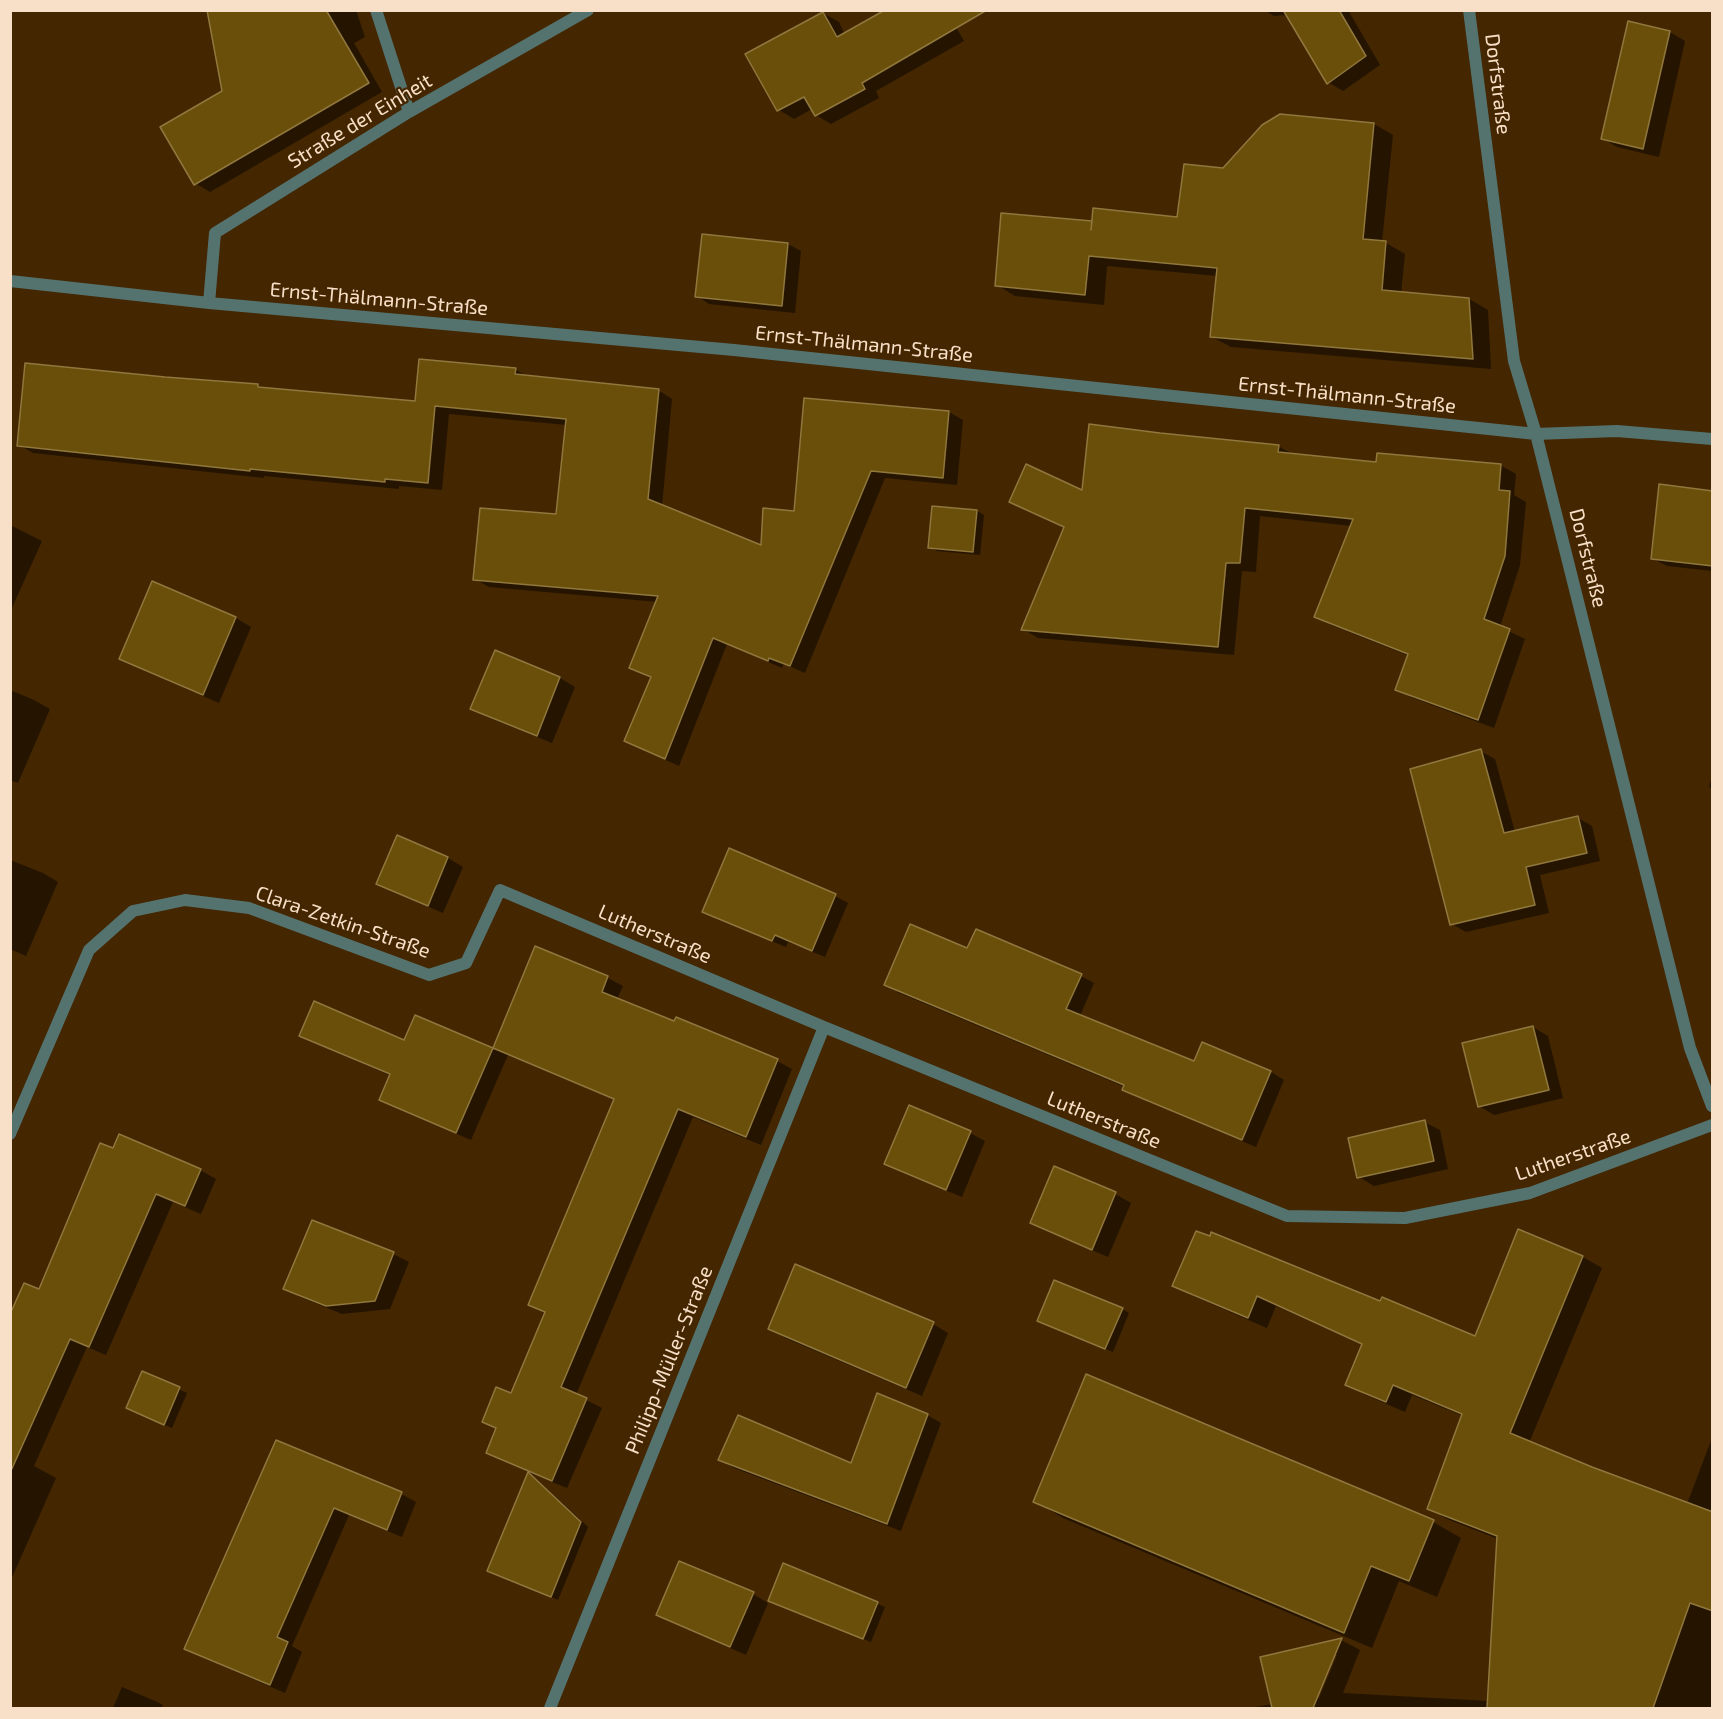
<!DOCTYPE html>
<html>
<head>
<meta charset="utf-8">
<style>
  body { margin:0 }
  #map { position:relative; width:1723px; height:1719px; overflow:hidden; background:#442601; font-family:"Exo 2",sans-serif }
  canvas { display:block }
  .frame { position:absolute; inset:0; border:12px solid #f8e0c8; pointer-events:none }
</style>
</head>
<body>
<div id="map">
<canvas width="1723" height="1719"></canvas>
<div class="frame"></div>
</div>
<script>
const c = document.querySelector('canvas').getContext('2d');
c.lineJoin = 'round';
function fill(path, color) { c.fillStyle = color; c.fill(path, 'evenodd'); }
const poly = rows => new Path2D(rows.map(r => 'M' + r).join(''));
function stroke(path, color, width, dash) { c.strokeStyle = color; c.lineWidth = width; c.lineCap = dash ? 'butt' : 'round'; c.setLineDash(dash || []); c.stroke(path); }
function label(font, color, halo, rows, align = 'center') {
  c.font = font + ' "Exo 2",sans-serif'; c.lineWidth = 4.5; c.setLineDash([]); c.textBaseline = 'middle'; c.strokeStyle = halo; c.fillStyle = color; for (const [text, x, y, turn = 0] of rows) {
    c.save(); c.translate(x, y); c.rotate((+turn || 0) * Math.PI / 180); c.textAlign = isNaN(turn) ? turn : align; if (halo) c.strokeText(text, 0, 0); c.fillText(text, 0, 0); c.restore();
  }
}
fill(poly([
  [209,10,356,10,365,37,354,43,382,92,210,192,195,183,224,92],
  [946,10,964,41,876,91,879,98,831,124,816,115,812,109,794,119,779,110,747,54,823,13,839,22,845,35],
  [1264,10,1348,10,1380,65,1343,91,1328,82,1287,15,1274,16],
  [1629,23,1670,32,1685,41,1659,157,1617,147,1602,138],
  [1374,124,1393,135,1382,242,1386,243,1405,254,1401,293,1469,299,1488,310,1491,369,1231,347,1212,337,1218,276,1107,266,1104,305,1015,296,997,285,1091,223,1178,219,1223,169],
  [703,235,788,244,801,251,795,313,709,304,697,296],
  [515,369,528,377,658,390,672,399,662,506,762,547,795,512,949,412,963,420,957,485,885,478,805,673,784,664,782,668,727,644,679,766,639,748,625,740,652,679,631,668,658,602,489,587,475,579,557,515,567,425,449,414,442,490,399,486,399,489,264,476,264,478,33,453,19,445,257,386,263,389,417,403],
  [1278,446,1294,455,1378,464,1500,465,1516,474,1514,495,1526,502,1520,565,1500,627,1525,639,1494,728,1413,698,1397,689,1409,656,1331,625,1316,616,1352,526,1260,516,1256,572,1242,571,1234,655,1038,638,1023,629,1065,528,1027,510,1011,501,1083,492],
  [1712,492,1712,571,1667,566,1652,558],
  [977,511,984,515,980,555,937,551,930,547],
  [10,525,42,541,11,610,10,610],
  [236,618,251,627,219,703,136,667,121,658],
  [495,652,560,678,575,687,552,743,487,717,472,708],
  [10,690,34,700,50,709,18,783,10,780],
  [1480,751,1495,759,1515,832,1578,818,1592,826,1600,861,1540,875,1549,913,1466,932,1452,924],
  [1712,776,1712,789,1709,787],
  [398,837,448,858,463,867,443,913,393,892,378,884],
  [730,850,835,896,848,903,825,957,788,942,786,947,717,919,704,911],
  [10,860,43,873,58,882,26,956,10,949],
  [536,948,608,978,623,986,617,999,777,1061,792,1069,761,1145,693,1117,576,1395,602,1408,567,1488,530,1473,588,1527,558,1600,489,1571,529,1472,503,1461,488,1452,498,1429,484,1421,512,1395,546,1314,530,1305,615,1100,508,1055,471,1140,396,1108,381,1099,391,1076,316,1043,301,1035,405,1042,416,1017,494,1050],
  [967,950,1081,976,1094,983,1080,1016,1195,1063,1271,1072,1284,1080,1256,1147,1137,1097,1124,1090,1125,1087,899,993,886,985],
  [1533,1027,1548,1036,1563,1098,1494,1115,1479,1106],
  [1424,1122,1440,1130,1448,1169,1374,1186,1359,1177],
  [970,1133,985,1141,962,1197,901,1172,886,1164],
  [114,1150,200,1170,216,1179,201,1214,173,1202,106,1355,87,1347,34,1466,56,1478,10,1582,10,1317,39,1291],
  [1055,1168,1115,1194,1131,1203,1108,1257,1047,1231,1032,1223],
  [313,1222,393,1254,409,1262,390,1309,342,1314,300,1297,285,1288],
  [1519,1231,1583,1257,1602,1268,1529,1443,1687,1504,1712,1438,1712,1708,1250,1708,1273,1704,1262,1658,1341,1640,1360,1650,1343,1693,1489,1701,1498,1539,1447,1519,1428,1508,1463,1416,1412,1395,1405,1412,1366,1395,1347,1384,1363,1345,1276,1306,1267,1328,1193,1296,1174,1285,1381,1303,1475,1338],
  [1333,1655,1337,1655,1319,1698,1316,1697],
  [1122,1309,1129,1313,1113,1352,1046,1324],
  [933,1324,948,1333,922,1396,785,1338,770,1329],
  [142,1373,187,1393,172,1428,135,1412],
  [927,1415,941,1423,901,1531,734,1468,720,1460,852,1465],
  [277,1442,401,1494,416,1502,402,1537,349,1515,292,1646,302,1652,285,1693,201,1657,186,1648],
  [1035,1501,1433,1522,1461,1538,1437,1597,1399,1581,1372,1648,1063,1518],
  [784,1565,885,1607,871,1642,770,1601],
  [753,1594,768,1603,746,1655,673,1623,658,1615],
  [122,1687,155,1701,163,1705,161,1708,113,1708]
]), '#0007');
const building = poly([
  [207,10,326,10,369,83,194,185,160,127,222,91,207,10],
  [885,10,987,10,862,83,865,89,815,116,804,97,777,111,745,54,823,12,837,37,885,10],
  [1283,10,1339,10,1366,56,1327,84,1283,10],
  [1628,21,1670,31,1643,149,1601,139,1628,21],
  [1280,114,1374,123,1363,239,1386,241,1382,290,1469,298,1473,359,1210,337,1217,268,1089,256,1085,295,995,286,1001,213,1092,221,1091,230,1093,208,1177,217,1184,164,1223,168,1262,125,1280,114],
  [702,234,788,243,782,306,695,297,702,234],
  [419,359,516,368,515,374,659,389,648,499,761,545,763,508,794,511,804,398,949,411,943,478,871,471,790,666,769,658,768,661,713,638,665,759,624,741,651,677,629,668,658,596,473,580,480,508,556,514,566,419,435,406,428,483,385,479,385,482,250,469,250,471,17,446,25,363,165,377,258,384,258,387,415,401,419,359],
  [1089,424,1160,433,1279,445,1278,452,1376,462,1377,453,1501,464,1499,490,1510,491,1505,556,1484,619,1510,629,1478,720,1395,690,1408,654,1314,617,1353,519,1245,508,1240,563,1226,563,1218,647,1021,630,1064,527,1009,502,1026,464,1082,490,1089,424],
  [1659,484,1713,491,1713,566,1651,559,1659,484],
  [932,506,977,510,973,552,928,548,932,506],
  [152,581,236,617,203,695,119,659,152,581],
  [495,650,560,677,537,736,470,709,495,650],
  [1481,749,1504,833,1578,816,1587,853,1526,867,1535,905,1450,925,1410,769,1481,749],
  [397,835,448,857,428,906,376,884,397,835],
  [729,848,836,894,812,951,775,935,772,941,702,912,729,848],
  [910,924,967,948,976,929,1082,974,1066,1009,1194,1061,1202,1042,1271,1071,1242,1140,1122,1090,1124,1085,884,985,910,924],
  [535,946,608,976,602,992,674,1021,676,1017,778,1059,746,1137,678,1109,561,1387,587,1398,552,1481,486,1453,496,1428,482,1422,496,1387,511,1393,545,1312,528,1305,614,1099,493,1048,535,946],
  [314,1001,404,1040,415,1015,493,1048,456,1133,379,1100,390,1074,299,1036,314,1001],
  [1533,1026,1549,1090,1478,1107,1462,1043,1533,1026],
  [909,1105,971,1131,946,1190,884,1164,909,1105],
  [1425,1120,1434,1161,1357,1178,1348,1138,1425,1120],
  [119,1134,201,1169,185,1206,156,1194,89,1347,70,1339,10,1473,10,1314,24,1283,39,1289,100,1143,113,1148,119,1134],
  [1054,1166,1116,1192,1092,1250,1030,1223,1054,1166],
  [312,1220,394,1252,375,1301,326,1306,283,1289,312,1220],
  [1518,1229,1583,1256,1510,1433,1592,1467,1713,1512,1713,1611,1690,1603,1653,1708,1487,1708,1497,1536,1427,1509,1462,1414,1393,1385,1386,1402,1345,1385,1362,1344,1257,1296,1248,1318,1172,1286,1196,1231,1210,1236,1211,1232,1380,1301,1382,1297,1475,1336,1518,1229],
  [795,1264,934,1322,906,1388,768,1329,795,1264],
  [1054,1280,1123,1308,1105,1349,1037,1321,1054,1280],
  [142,1371,180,1387,164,1425,126,1408,142,1371],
  [1086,1374,1434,1520,1409,1581,1371,1566,1344,1633,1033,1502,1086,1374],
  [877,1393,928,1414,887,1524,718,1460,738,1415,851,1463,877,1393],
  [276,1440,402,1492,387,1530,334,1508,277,1637,288,1642,270,1685,184,1649,276,1440],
  [528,1472,581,1522,551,1597,487,1571,528,1472],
  [679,1561,754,1592,730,1647,656,1615,679,1561],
  [783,1563,878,1602,863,1639,768,1601,783,1563],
  [1342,1638,1313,1708,1272,1708,1260,1657,1342,1638]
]);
fill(building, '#694f0a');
stroke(building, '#90773d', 1.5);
stroke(poly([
  [376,10,409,112],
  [1469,10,1514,361,1536,434,1690,1048,1712,1106],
  [10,281,209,303,734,350,1536,434,1617,431,1712,439],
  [209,303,215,233,409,112,588,10],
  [10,1134,89,950,133,911,185,900,249,908,429,975,466,963,500,890,824,1027,1287,1216,1405,1218,1530,1193,1712,1125],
  [550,1708,824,1027]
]), '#54736f', 12);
label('20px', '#f8e0c8', '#442601', [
  ["Dorfstraße",1498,84,83],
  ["Straße der Einheit",360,121,-31],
  ["Ernst-Thälmann-Straße",379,299,5],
  ["Ernst-Thälmann-Straße",864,344,6],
  ["Ernst-Thälmann-Straße",1347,395,6],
  ["Dorfstraße",1588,558,76],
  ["Clara-Zetkin-Straße",343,922,19],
  ["Lutherstraße",655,934,23],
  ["Lutherstraße",1104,1120,22],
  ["Lutherstraße",1573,1155,-19],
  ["Philipp-Müller-Straße",669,1360,-68]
]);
</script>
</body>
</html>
